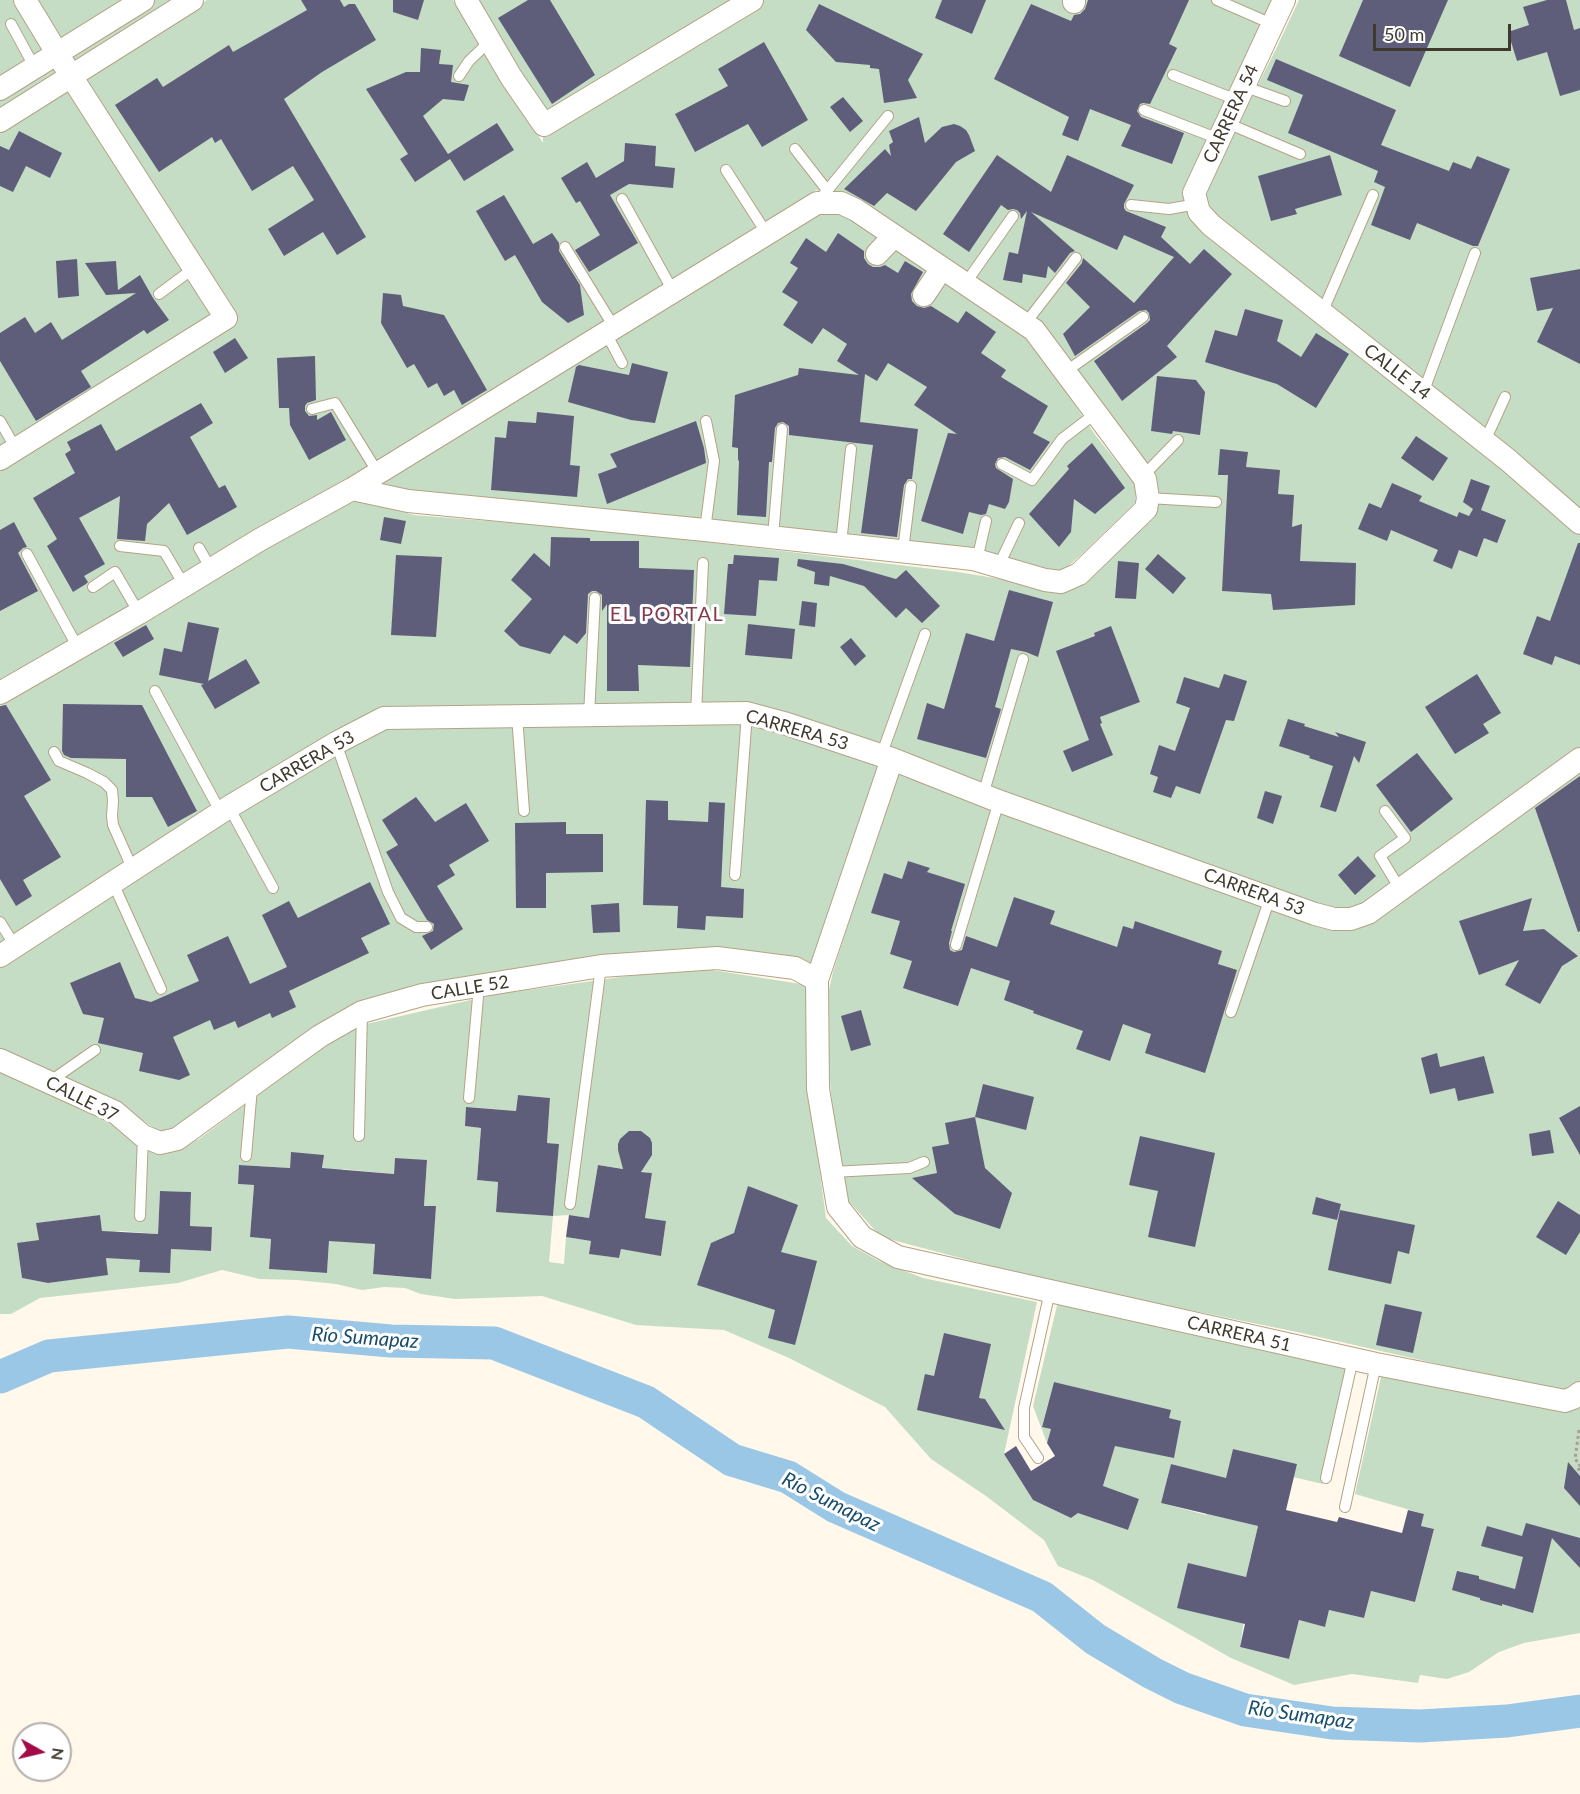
<!DOCTYPE html>
<html>
<head>
<meta charset="utf-8">
<style>
  body { margin:0 }
  #map { position:relative; width:1580px; height:1794px; overflow:hidden; background:#fff8eb; font-family:Lato,sans-serif }
  canvas { display:block }
  .north { position:absolute; left:12px; top:1722px; width:60px; height:60px; box-sizing:border-box; background:#fff; border:2px solid #b3b0ab; border-radius:50%; rotate:98deg; font-size:16px; font-weight:700; line-height:24px; text-align:center; color:#40392d }
  .north::after { content:''; display:block; margin:auto; width:21px; height:27px; background:#a30a47; clip-path:polygon(50% 0,100% 100%,50% 72%,0 100%) }
  .scale { position:absolute; left:1373px; top:24px; width:138px; height:27px; box-sizing:border-box; border:3px solid #40392d; border-top:0; padding-left:8px; font-size:18px; line-height:21px; white-space:nowrap; color:#40392d; -webkit-text-stroke:4px #fff; paint-order:stroke }
</style>
</head>
<body>
<div id="map">
<canvas width="1580" height="1794"></canvas>
<div class="north">N</div>
<div class="scale">50 m</div>
</div>
<script>
const c = document.querySelector('canvas').getContext('2d');
c.lineJoin = 'round';
function fill(path, color) { c.fillStyle = color; c.fill(path, 'evenodd'); }
const poly = rows => new Path2D(rows.map(r => 'M' + r).join(''));
function stroke(path, color, width, dash) { c.strokeStyle = color; c.lineWidth = width; c.lineCap = dash ? 'butt' : 'round'; c.setLineDash(dash || []); c.stroke(path); }
function label(font, color, halo, rows, align = 'center') {
  c.font = font + ' Lato,sans-serif'; c.lineWidth = 6; c.setLineDash([]); c.textBaseline = 'middle'; c.strokeStyle = halo; c.fillStyle = color; for (const [text, x, y, turn = 0] of rows) {
    c.save(); c.translate(x, y); c.rotate((+turn || 0) * Math.PI / 180); c.textAlign = isNaN(turn) ? turn : align; if (halo) c.strokeText(text, 0, 0); c.fillText(text, 0, 0); c.restore();
  }
}
fill(poly([
  [0,0,16,0,47,53,0,82],
  [34,0,133,0,62,45],
  [151,0,183,0,77,68,68,52],
  [207,0,453,0,543,143,543,132,764,0,1274,0,1187,190,1580,530,1580,750,1367,908,1331,914,745,706,384,711,0,946,0,707,215,578,354,499,414,515,623,532,958,572,1067,590,1152,511,1045,330,854,200,816,190,800,204,384,461,0,685,0,466,138,380,234,326,83,79],
  [472,0,738,0,546,117],
  [1299,0,1580,0,1580,513,1207,209,1204,199,1207,185,1275,51],
  [53,64,61,76,0,115,0,95],
  [67,85,215,315,0,450,0,128],
  [831,209,843,210,1030,339,1096,436,1137,487,1135,503,1082,554,1066,568,1053,572,378,489,380,478,757,249],
  [753,721,883,762,813,973,624,956,414,985,341,1011,164,1135,129,1111,0,1050,0,967,153,865,356,740,395,724],
  [1580,769,1580,1390,1562,1392,1297,1332,1048,1281,881,1237,845,1197,831,1094,825,1008,833,972,896,772,1338,927],
  [693,967,807,985,810,1097,826,1218,852,1246,879,1261,923,1278,1037,1302,1004,1454,1033,1500,1071,1518,1101,1494,1128,1400,1054,1382,1042,1426,1051,1429,1047,1443,1033,1406,1060,1293,1352,1363,1323,1484,1293,1477,1297,1464,1233,1449,1218,1516,1258,1526,1246,1577,1233,1576,1244,1620,1240,1647,1289,1659,1299,1620,1325,1627,1329,1610,1364,1618,1371,1591,1415,1602,1434,1529,1421,1526,1424,1514,1355,1494,1383,1368,1580,1399,1580,1633,1524,1643,1499,1652,1469,1672,1447,1679,1420,1675,1418,1683,1352,1674,1294,1685,1231,1658,1093,1580,1058,1566,1044,1540,986,1496,931,1459,885,1407,789,1358,724,1330,636,1325,542,1296,455,1299,421,1294,405,1288,384,1287,362,1290,336,1284,297,1280,260,1279,222,1270,178,1283,40,1298,11,1314,0,1314,0,1073,87,1109,153,1150,175,1152,180,1147,199,1139,349,1028,492,995],
  [518,1095,550,1098,547,1143,559,1144,553,1216,496,1211,498,1182,477,1180,481,1128,465,1126,467,1107,516,1111],
  [291,1153,323,1155,320,1200,332,1201,327,1273,269,1269,271,1239,250,1237,254,1185,238,1184,240,1165,290,1168],
  [395,1158,427,1161,424,1206,436,1207,430,1279,373,1274,375,1244,341,1189,342,1169,394,1174],
  [598,1165,652,1173,645,1218,666,1221,661,1255,621,1249,619,1258,590,1254,591,1241,566,1237,564,1264,549,1262,553,1216,569,1215,589,1218],
  [160,1191,191,1192,190,1226,212,1227,210,1251,171,1249,170,1273,139,1272,140,1260,112,1258,113,1232,121,1231,158,1234],
  [100,1215,108,1274,48,1283,22,1278,17,1244,39,1240,37,1223],
  [1171,1464,1216,1476,1206,1515,1161,1503],
  [1109,1489,1139,1499,1128,1530,1098,1520]
]), '#c5ddc4');
stroke(poly([
  [0,1377,49,1356,288,1332,391,1341,494,1343,646,1402,732,1460,788,1477,836,1507,1042,1597,1095,1639,1152,1673,1182,1688,1245,1710,1332,1723,1420,1726,1507,1721,1580,1711]
]), '#9bc7e6', 33);
fill(poly([
  [301,0,340,0,344,7,349,4,355,4,376,40,322,72,284,99,366,237,337,255,323,232,284,256,268,229,314,200,293,166,252,191,221,139,215,143,212,137,159,172,115,105,157,78,163,87,229,45,233,52,307,10],
  [393,0,424,0,418,20,393,12],
  [528,0,550,0,595,75,552,104,498,18],
  [942,0,986,0,972,34,935,18],
  [1088,0,1189,0,1169,44,1177,48,1150,104,1143,103,1140,104,1137,111,1141,117,1184,133,1172,164,1121,146,1131,125,1090,109,1078,141,1062,135,1069,117,994,79,1031,4,1071,21,1074,15,1080,14,1085,9],
  [1363,0,1448,0,1410,87,1339,56],
  [1547,0,1566,0,1574,30,1580,28,1580,90,1560,96,1547,52,1517,61,1508,32,1529,25,1523,7],
  [819,4,923,54,908,80,917,98,884,103,879,69,870,68,870,65,836,62,806,30],
  [764,42,808,120,762,147,748,124,695,152,675,114,728,86,718,69],
  [421,48,441,50,439,64,453,65,451,82,469,85,464,101,443,99,423,116,448,154,497,123,514,150,464,181,450,159,415,182,400,159,408,154,366,89,406,72,420,72],
  [1276,59,1396,110,1381,145,1449,171,1453,162,1471,169,1477,156,1510,169,1478,246,1473,246,1417,223,1410,240,1371,225,1385,187,1374,182,1378,171,1288,133,1303,95,1267,80],
  [843,97,863,121,850,132,830,107],
  [919,117,925,143,942,127,954,124,960,126,966,130,969,135,975,151,956,162,916,211,887,193,874,206,844,189,885,149,891,156,889,145,893,142,889,131],
  [19,131,62,153,50,178,26,166,13,192,0,186,0,146,9,150],
  [625,143,656,146,655,166,675,168,673,188,629,184,610,195,638,243,589,272,575,250,600,235,580,201,576,203,561,178,587,162,596,178,624,161],
  [997,155,1051,192,1067,155,1134,185,1124,204,1124,208,1126,211,1166,227,1161,237,1190,264,1204,249,1232,274,1167,346,1177,357,1122,401,1094,361,1147,323,1150,320,1149,313,1146,310,1139,311,1075,356,1063,334,1090,307,1066,283,1082,263,1083,258,1134,303,1174,257,1124,235,1117,250,1031,212,1075,251,1070,253,1055,273,1048,266,1046,278,1023,274,1022,283,1003,280,1009,252,1018,254,1027,211,1021,219,1020,213,1017,210,1013,209,1008,210,1001,205,969,252,943,234],
  [1330,155,1342,195,1295,209,1297,214,1271,221,1258,176],
  [504,195,533,244,552,233,559,243,559,251,580,285,584,315,568,323,542,302,515,255,505,261,476,211],
  [838,233,864,251,864,258,868,264,873,267,880,267,885,265,898,273,905,261,923,272,911,294,912,301,917,306,924,308,931,306,958,323,966,311,996,332,981,353,1006,370,1001,377,1048,406,1033,433,1050,442,1030,470,1005,457,998,458,995,464,996,468,1013,479,1009,502,1005,509,989,504,986,514,981,515,969,512,963,534,921,521,948,433,957,434,914,405,927,387,888,363,877,381,865,374,860,422,918,429,912,479,908,479,904,485,897,537,861,533,873,445,789,435,789,426,783,422,778,423,775,428,772,462,769,462,766,517,737,515,739,461,738,460,738,448,732,447,735,395,798,375,799,368,859,375,837,361,847,344,823,328,812,344,783,325,798,302,782,292,798,268,790,263,806,238,826,252],
  [77,259,79,296,58,298,56,261],
  [116,261,118,290,140,275,153,298,169,320,147,334,144,330,81,371,91,387,36,421,0,361,0,333,25,317,35,333,51,322,62,340,136,293,106,295,85,263],
  [1580,269,1580,364,1537,342,1553,308,1537,311,1530,278],
  [383,293,401,295,403,306,444,315,487,390,462,405,454,390,444,396,437,383,428,388,414,364,407,368,381,323],
  [1245,309,1283,320,1277,341,1301,357,1316,333,1349,354,1316,408,1277,384,1205,362,1215,330,1237,336],
  [235,338,248,358,225,373,213,352],
  [315,356,316,400,307,403,305,406,305,411,309,416,317,415,317,420,331,412,346,440,309,460,290,425,289,408,279,408,277,358],
  [632,363,668,372,655,423,631,420,568,402,576,367,579,365,629,375],
  [1157,376,1196,380,1205,392,1200,435,1173,431,1172,434,1151,431],
  [201,403,213,423,190,437,219,488,225,485,237,507,187,535,169,503,147,524,145,541,117,539,120,496,79,518,105,564,84,576,88,582,86,584,73,592,47,546,57,539,33,498,75,473,65,454,71,450,67,442,101,424,116,451],
  [537,412,574,416,570,465,580,466,577,497,491,490,495,437,506,438,508,421,536,423],
  [696,421,704,448,706,463,607,504,598,474,617,467,610,454],
  [1416,436,1448,458,1433,481,1401,458],
  [1092,443,1125,488,1095,514,1074,499,1071,532,1059,547,1029,514,1069,469,1067,466],
  [1220,449,1248,452,1246,467,1280,470,1278,494,1294,495,1292,527,1302,524,1300,561,1356,563,1355,605,1273,610,1271,594,1222,591,1228,475,1218,475],
  [1471,479,1490,486,1481,510,1506,520,1497,543,1484,538,1477,557,1459,550,1452,569,1433,561,1438,550,1391,530,1387,541,1358,529,1369,503,1381,508,1392,483,1422,496,1419,501,1457,517,1459,512,1469,516,1473,509,1463,502],
  [384,517,406,521,401,544,380,540],
  [14,522,27,547,23,548,18,553,38,591,0,611,0,530],
  [551,537,590,538,590,541,639,541,639,568,694,570,690,667,638,665,639,691,607,691,607,604,602,611,602,595,596,591,592,591,588,594,586,633,577,644,564,635,550,654,520,646,504,631,532,599,511,580,534,553,550,567],
  [1578,543,1580,543,1580,665,1555,656,1552,665,1523,654,1537,616,1550,621],
  [1158,554,1186,578,1173,594,1145,569],
  [396,555,442,557,436,637,391,635],
  [734,555,779,558,777,581,759,580,756,616,724,614,728,564,733,564],
  [798,559,843,564,896,579,906,570,940,606,922,623,906,608,896,618,864,586,830,576,829,586,814,584,815,572,797,566],
  [1118,561,1139,563,1136,599,1115,598],
  [1009,590,1053,602,1038,657,1026,652,1011,649,995,707,1001,709,986,758,917,739,927,703,944,709,966,633,994,641],
  [802,601,817,603,815,627,799,625],
  [188,622,219,628,208,681,246,659,260,683,215,709,201,685,204,684,159,675,164,648,182,652],
  [748,624,795,629,792,659,745,655],
  [146,625,154,639,123,657,114,643],
  [1111,626,1140,702,1100,717,1102,723,1100,724,1113,755,1072,772,1063,751,1089,740,1056,651,1095,636,1094,633],
  [851,638,866,656,855,666,840,647],
  [1224,674,1247,681,1234,721,1226,720,1200,794,1176,786,1171,798,1153,792,1158,777,1150,774,1159,745,1175,751,1190,708,1176,703,1184,677,1219,688],
  [1477,674,1501,713,1483,724,1489,733,1455,754,1425,707],
  [63,704,142,705,197,811,168,827,152,797,126,797,126,759,71,758,64,755,62,751],
  [6,705,51,780,24,796,61,857,23,880,32,896,16,906,0,879,0,706],
  [1288,719,1305,724,1304,726,1339,737,1335,732,1366,742,1359,763,1354,756,1336,812,1320,807,1333,766,1309,758,1310,756,1279,746],
  [1417,753,1453,799,1411,832,1376,785],
  [1580,776,1580,931,1578,932,1535,808],
  [1265,791,1282,796,1273,824,1257,818],
  [416,797,435,822,466,803,489,841,449,865,455,875,437,886,463,929,431,950,422,936,433,931,434,924,427,920,386,852,398,845,382,820],
  [646,800,668,801,668,820,708,822,709,802,725,803,721,887,744,889,743,918,706,916,705,930,677,928,678,906,643,905],
  [566,822,566,834,603,834,603,872,546,873,546,908,516,908,515,823],
  [1358,856,1376,876,1355,895,1338,875],
  [908,861,930,868,927,872,965,884,951,931,952,931,949,943,950,950,954,952,962,950,966,936,997,947,1014,897,1055,911,1050,924,1117,947,1123,926,1133,929,1135,921,1222,951,1218,964,1237,970,1205,1073,1145,1053,1151,1034,1123,1024,1110,1061,1076,1049,1083,1031,1033,1013,1034,1011,1004,1000,1010,981,971,968,958,1006,903,988,912,961,890,954,900,921,871,913,884,873,902,879],
  [370,882,390,924,361,938,369,953,289,991,296,1007,272,1018,270,1013,238,1028,235,1021,214,1030,210,1020,173,1037,190,1075,179,1080,139,1071,143,1053,98,1043,104,1018,83,1014,70,983,120,962,135,998,151,1002,199,981,187,955,228,936,250,984,287,967,262,915,289,901,298,918],
  [1532,898,1523,931,1544,929,1578,956,1562,966,1540,1004,1505,985,1519,960,1479,975,1459,921],
  [619,903,620,932,593,933,591,905],
  [861,1010,871,1045,851,1051,841,1016],
  [1437,1053,1440,1067,1484,1056,1494,1093,1458,1101,1455,1088,1430,1094,1421,1058],
  [983,1084,1034,1097,1026,1130,975,1117],
  [518,1095,550,1098,547,1143,559,1144,553,1216,496,1212,498,1182,477,1180,481,1128,465,1126,466,1107,516,1111],
  [1580,1106,1580,1155,1559,1118],
  [975,1117,985,1168,1012,1193,1000,1229,955,1214,912,1178,937,1173,932,1147,949,1144,945,1123],
  [1550,1130,1554,1153,1532,1156,1529,1134],
  [629,1131,641,1131,650,1138,652,1143,652,1155,641,1172,652,1173,645,1218,666,1221,661,1256,621,1249,619,1258,589,1254,591,1241,566,1237,569,1215,589,1218,598,1165,623,1169,618,1150,618,1144,620,1139],
  [1140,1136,1215,1153,1195,1247,1148,1237,1158,1191,1129,1185],
  [291,1152,324,1155,322,1168,394,1174,395,1158,427,1160,424,1206,436,1206,431,1279,373,1274,375,1244,329,1241,327,1273,269,1269,271,1239,250,1237,254,1185,238,1184,239,1165,290,1168],
  [748,1186,798,1205,781,1252,817,1261,795,1345,768,1338,775,1310,697,1285,711,1243,734,1233],
  [160,1191,191,1192,190,1226,212,1227,211,1251,171,1249,170,1273,139,1272,140,1260,106,1258,108,1275,48,1283,22,1278,17,1243,39,1240,36,1223,100,1215,102,1231,158,1234],
  [1316,1197,1341,1204,1337,1220,1312,1214],
  [1558,1201,1580,1215,1580,1232,1566,1255,1536,1237],
  [1340,1210,1415,1225,1409,1254,1398,1251,1391,1284,1328,1270],
  [1385,1304,1422,1312,1413,1353,1376,1345],
  [944,1333,991,1344,979,1398,985,1399,1005,1430,917,1410,925,1374,934,1376],
  [1054,1382,1171,1410,1169,1418,1181,1421,1174,1458,1115,1446,1103,1486,1139,1499,1128,1530,1078,1513,1071,1518,1033,1500,1004,1454,1016,1446,1031,1471,1055,1456,1047,1443,1051,1429,1042,1427],
  [1233,1449,1297,1464,1286,1510,1337,1522,1339,1517,1402,1533,1408,1510,1424,1514,1421,1526,1434,1529,1415,1602,1371,1591,1364,1618,1329,1610,1325,1627,1299,1620,1289,1659,1240,1647,1245,1624,1177,1608,1188,1563,1246,1577,1258,1526,1161,1503,1171,1464,1226,1478],
  [1568,1462,1580,1476,1580,1506,1564,1488],
  [1526,1523,1580,1538,1580,1568,1552,1538,1533,1613,1502,1604,1502,1606,1480,1600,1480,1598,1452,1590,1457,1571,1479,1576,1479,1579,1515,1589,1523,1557,1481,1546,1487,1526,1522,1536]
]), '#5e5e7b');
const lane = poly([
  [1217,0,1272,24],
  [11,24,35,68],
  [1173,75,1237,100],
  [459,76,469,61,490,41],
  [1243,86,1285,101],
  [1144,110,1219,139],
  [1227,123,1300,154],
  [795,149,827,190],
  [726,170,767,234],
  [622,199,673,291],
  [817,203,888,116],
  [1131,205,1169,209,1197,204],
  [565,247,614,327],
  [965,284,1013,216],
  [159,294,194,268],
  [1322,313,1373,195],
  [1025,324,1076,258],
  [606,333,622,363],
  [1065,372,1143,317],
  [1423,393,1475,253],
  [312,409,335,403,378,473],
  [0,421,16,449],
  [1485,441,1505,397],
  [1002,464,1032,480,1062,439,1096,413],
  [1143,476,1178,440],
  [1148,498,1216,502],
  [705,530,714,461,706,421],
  [773,537,782,429],
  [841,544,851,449],
  [120,546,164,551,184,585],
  [199,548,211,569],
  [903,551,911,486],
  [27,554,78,648],
  [977,560,986,521],
  [998,567,1019,523],
  [93,587,115,572,139,613],
  [155,691,221,813],
  [696,714,703,563],
  [517,715,524,811],
  [589,715,595,598],
  [336,743,388,892,401,918,416,927,427,927],
  [54,752,59,761,87,773,104,782,112,790,113,801,112,816,113,825,133,870],
  [881,756,925,634],
  [983,795,1023,659],
  [229,807,273,888],
  [1385,811,1405,838,1380,856,1400,889],
  [735,875,747,713],
  [113,883,161,989],
  [0,922,15,946],
  [956,945,999,801],
  [1231,1012,1270,898],
  [49,1082,95,1050],
  [469,1098,479,986],
  [359,1136,362,1012],
  [246,1156,252,1088],
  [832,1172,909,1168,924,1162],
  [570,1204,601,966],
  [140,1216,143,1136],
  [1038,1458,1024,1437,1024,1408,1050,1291],
  [1326,1478,1353,1359],
  [1345,1507,1376,1364]
]);
const street = poly([
  [466,0,511,77,544,125,752,0],
  [1074,0,1074,2],
  [1284,0,1194,193,1199,212,1211,225,1508,460,1580,523],
  [0,89,143,0],
  [0,121,192,0],
  [877,254,894,236],
  [924,295,942,268],
  [0,459,226,318,71,76,25,0],
  [0,693,139,613,261,539,352,489,817,203,841,203,856,210,1034,330,1145,479,1148,498,1146,509,1079,574,1061,582,1045,580,973,559,705,530,408,501,352,489],
  [892,759,817,980,818,1089,838,1207,862,1237,898,1257,1376,1364,1565,1401,1573,1398,1580,1393],
  [0,956,229,807,336,743,384,718,747,713,784,723,892,759,993,799,1315,914,1334,919,1351,919,1368,913,1580,759],
  [0,1060,115,1112,143,1136,160,1143,177,1139,320,1036,362,1012,422,995,601,966,717,958,795,968,817,980]
]);
stroke(lane, '#b4a385', 12);
stroke(street, '#b4a385', 24);
stroke(poly([
  [1579,1430,1575,1459,1580,1465,1577,1467,1580,1471]
]), '#a7a094', 3, [3, 3]);
stroke(lane, '#fff', 10);
stroke(street, '#fff', 22);
label('18px', '#40392d', '#fff', [
  ["CARRERA 54",1231,114,-65],
  ["CALLE 14",1397,372,38],
  ["CARRERA 53",797,730,16],
  ["CARRERA 53",307,762,-30],
  ["CARRERA 53",1254,892,20],
  ["CALLE 52",470,988,-9],
  ["CALLE 37",82,1099,27],
  ["CARRERA 51",1239,1334,13]
]);
c.letterSpacing = '1.5px';
label('20px', '#853d4e', '#fff', [
  ["EL PORTAL",667,615]
]);
c.letterSpacing = '0px';
label('italic 20px', '#184d6c', '#fff', [
  ["Río Sumapaz",365,1338,4],
  ["Río Sumapaz",831,1502,27],
  ["Río Sumapaz",1301,1715,8]
]);
</script>
</body>
</html>
